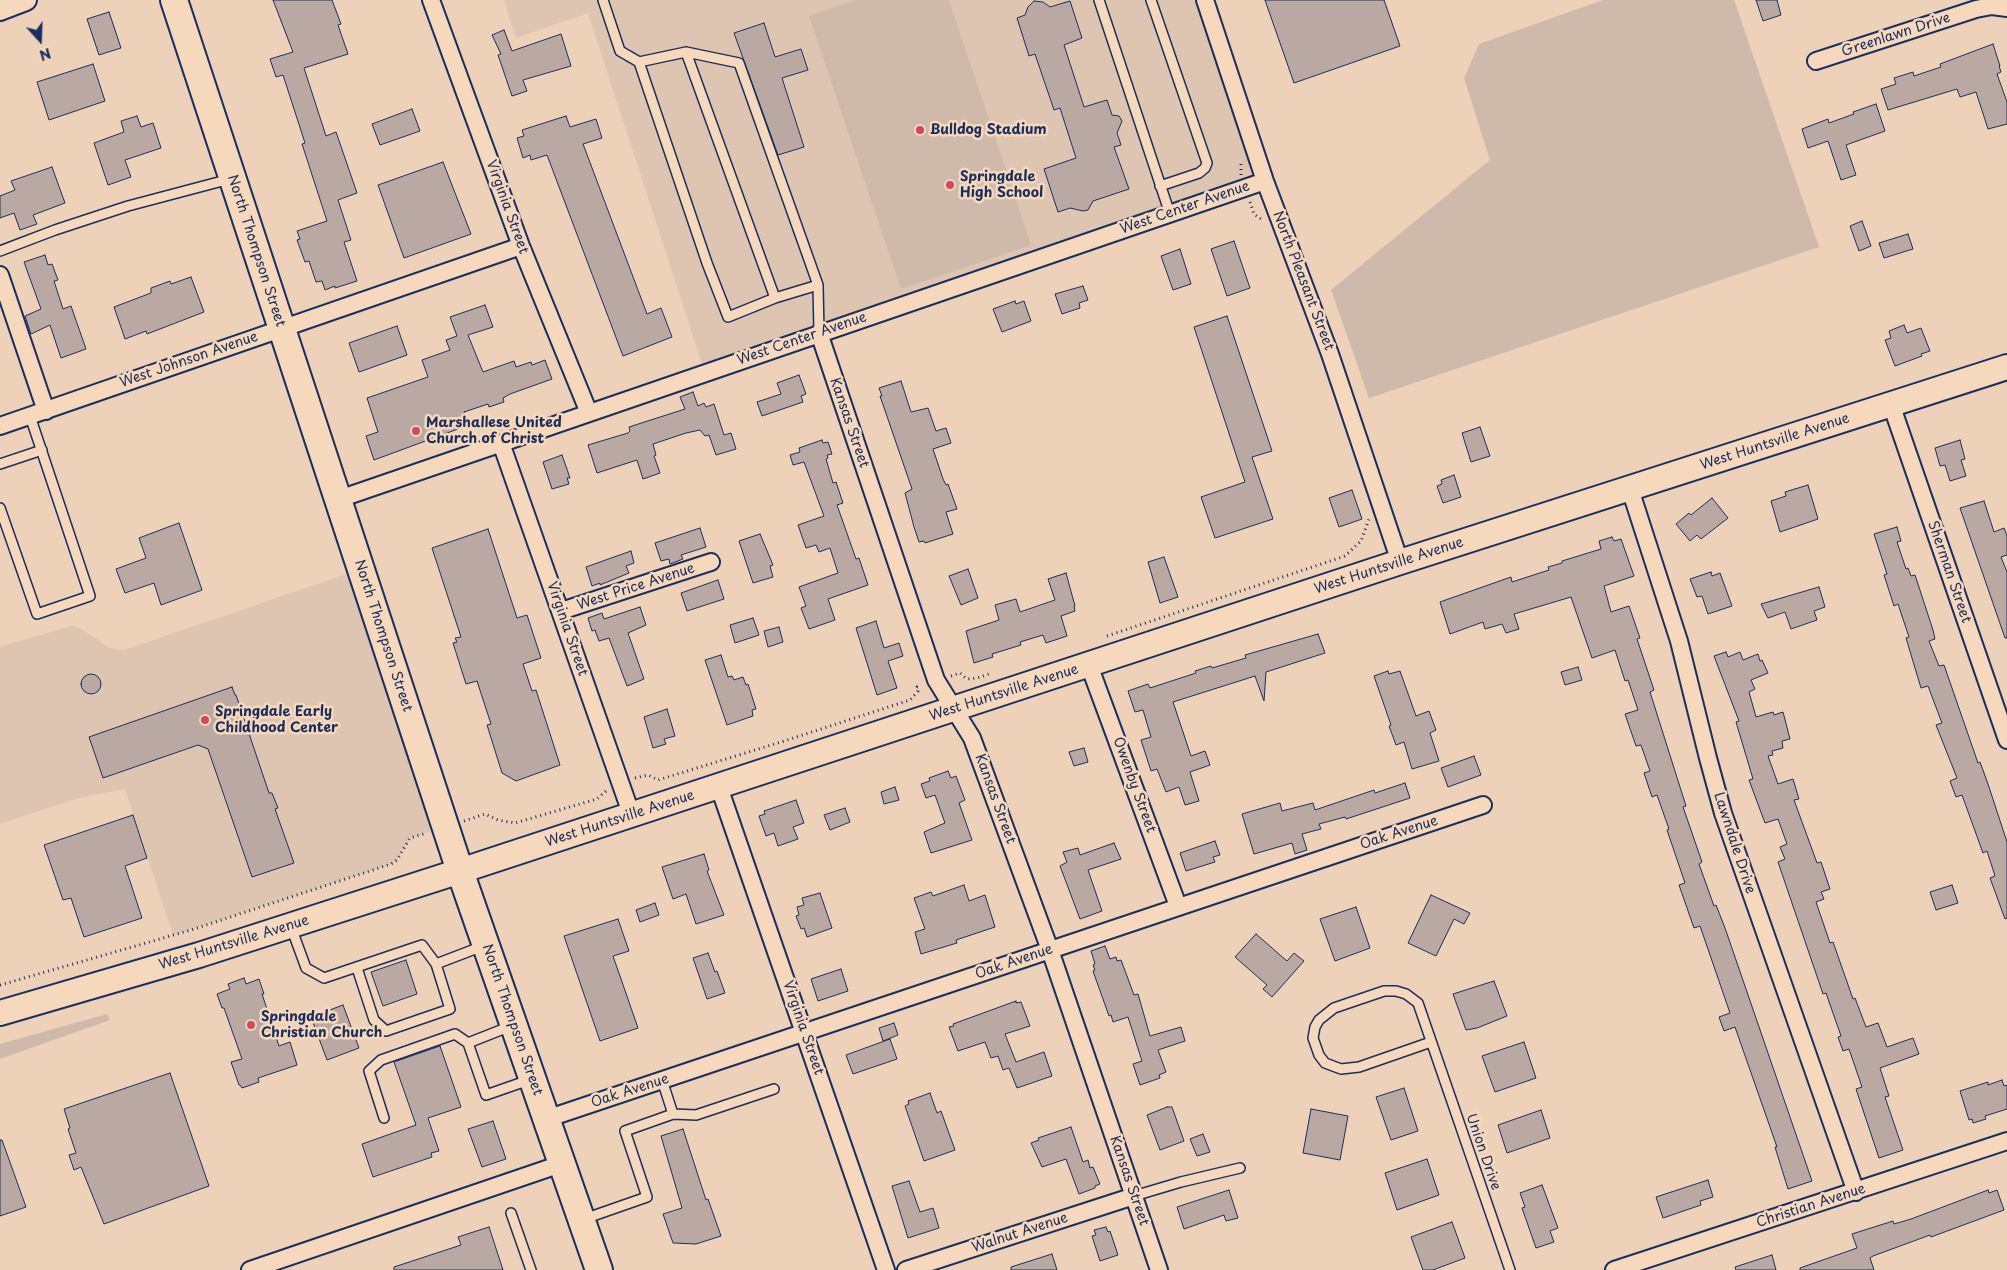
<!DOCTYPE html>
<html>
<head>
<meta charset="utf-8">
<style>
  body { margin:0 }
  #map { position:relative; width:2007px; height:1270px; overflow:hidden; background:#edd1b8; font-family:"Playpen Sans",sans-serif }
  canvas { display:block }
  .north { position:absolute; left:15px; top:15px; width:50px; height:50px; -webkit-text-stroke:4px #f6d8bc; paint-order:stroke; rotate:160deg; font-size:14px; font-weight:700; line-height:20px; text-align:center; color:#1b2f5e }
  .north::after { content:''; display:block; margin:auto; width:18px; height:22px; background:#1b2f5e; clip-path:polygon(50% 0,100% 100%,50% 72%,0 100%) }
</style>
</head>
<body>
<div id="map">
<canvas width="2007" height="1270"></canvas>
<div class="north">N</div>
</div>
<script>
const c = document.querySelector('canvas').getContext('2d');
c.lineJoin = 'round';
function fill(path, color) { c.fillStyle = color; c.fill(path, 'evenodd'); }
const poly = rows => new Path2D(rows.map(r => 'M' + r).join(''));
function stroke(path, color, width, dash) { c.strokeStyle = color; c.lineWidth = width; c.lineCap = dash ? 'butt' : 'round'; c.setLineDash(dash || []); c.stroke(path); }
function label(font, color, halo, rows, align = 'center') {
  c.font = font + ' "Playpen Sans",sans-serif'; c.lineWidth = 5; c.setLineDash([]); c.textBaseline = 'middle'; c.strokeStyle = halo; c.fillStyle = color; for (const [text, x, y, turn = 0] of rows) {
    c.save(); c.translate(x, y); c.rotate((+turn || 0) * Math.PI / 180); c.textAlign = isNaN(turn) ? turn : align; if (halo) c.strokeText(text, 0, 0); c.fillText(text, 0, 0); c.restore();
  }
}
fill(poly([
  [504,0,1205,0,1265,181,705,373,588,13,516,38],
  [362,569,445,827,410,838,397,860,391,864,173,935,125,789,82,797,0,824,0,647,71,626,81,629,110,648,124,650]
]), '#ddc5b1');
fill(poly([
  [856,0,949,0,1031,245,901,289,809,16],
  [1603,0,1734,0,1819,247,1369,398,1331,290,1490,160,1464,78,1479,44],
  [107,1014,110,1020,0,1059,0,1044]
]), '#ceb9ab');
const building = poly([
  [273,0,332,0,341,24,338,25,348,54,304,68,326,136,336,132,357,193,338,200,351,240,344,242,357,281,335,288,335,286,325,290,322,281,316,282,309,261,305,262,297,240,300,239,297,231,327,221,302,144,305,143,283,75,276,77,270,59,293,52,273,0],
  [1265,0,1384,0,1400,46,1294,83,1265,0],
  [1756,0,1777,0,1781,15,1763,21,1756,0],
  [1034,1,1043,2,1050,7,1070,1,1082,38,1064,45,1084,107,1107,100,1112,115,1119,116,1122,121,1117,133,1121,145,1114,147,1129,189,1093,201,1088,210,1083,211,1070,208,1058,212,1044,169,1076,158,1060,108,1054,110,1035,54,1029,56,1017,18,1025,15,1028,7,1034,1],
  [109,12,121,48,99,55,87,19,109,12],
  [764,23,775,57,801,49,808,70,782,78,804,147,778,155,734,33,764,23],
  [504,30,512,51,561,34,571,66,523,80,527,91,512,96,498,55,501,54,492,35,504,30],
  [1993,44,2000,66,1999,66,2001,72,1997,74,2007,102,2007,124,1988,129,1976,92,1960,97,1957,89,1888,110,1881,89,1896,84,1894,78,1913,72,1914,76,1941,67,1940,64,1993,44],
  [93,64,105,101,49,120,37,82,93,64],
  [1876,104,1885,131,1846,145,1856,175,1841,180,1828,141,1808,148,1802,129,1828,119,1829,123,1854,114,1853,112,1876,104],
  [412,109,420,131,380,145,372,124,412,109],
  [137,116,141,127,153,123,161,148,125,160,131,177,108,185,94,143,124,132,121,121,137,116],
  [566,116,570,127,596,119,602,138,583,144,647,314,661,308,672,337,623,356,547,155,531,160,530,155,523,158,517,138,524,136,522,130,566,116],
  [443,162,471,234,404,258,378,185,443,162],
  [52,167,65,203,33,215,37,224,20,230,14,213,0,218,0,196,15,190,11,181,52,167],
  [1862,221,1871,246,1859,251,1850,226,1862,221],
  [1908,234,1913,249,1884,258,1879,243,1908,234],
  [1234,241,1250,288,1227,296,1211,249,1234,241],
  [1180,249,1191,284,1173,290,1161,256,1180,249],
  [45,255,48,265,52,264,58,280,54,281,63,309,71,306,86,349,61,358,50,325,31,334,25,316,41,309,24,262,45,255],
  [191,277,204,312,147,334,146,331,125,339,114,307,151,293,151,288,170,281,171,284,191,277],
  [1083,286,1088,300,1079,303,1080,308,1062,314,1055,294,1083,286],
  [1015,301,1016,304,1024,301,1031,321,1002,332,993,309,1015,301],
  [485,305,493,327,468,335,483,372,514,361,516,367,531,362,532,365,545,360,552,379,510,394,503,398,504,402,489,407,488,404,464,412,468,424,466,426,374,460,366,436,378,432,367,398,428,377,422,360,450,350,446,340,457,336,450,317,485,305],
  [1227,316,1272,451,1252,457,1273,519,1215,538,1201,497,1245,482,1194,327,1227,316],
  [1904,325,1907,333,1921,328,1930,351,1921,354,1922,356,1895,366,1885,340,1891,338,1889,331,1904,325],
  [397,326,407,355,359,372,349,343,397,326],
  [799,375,806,394,801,396,803,402,762,416,757,402,781,394,777,383,799,375],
  [901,381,911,412,928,408,936,431,946,428,951,443,933,449,943,479,946,485,948,484,957,509,946,512,953,534,925,543,924,541,919,542,914,527,905,493,912,489,880,396,882,396,879,388,901,381],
  [693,392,698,406,704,403,706,407,714,404,724,435,731,433,736,449,716,455,709,435,705,436,700,430,686,433,653,444,656,455,654,456,660,473,643,479,637,460,597,473,588,445,628,433,630,431,629,427,685,409,680,397,693,392],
  [1480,427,1490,456,1471,462,1462,433,1480,427],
  [822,440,823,443,828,442,832,454,827,455,828,458,826,459,833,483,836,482,843,503,837,505,856,559,859,558,868,585,828,599,835,620,809,629,801,608,806,606,799,587,838,573,830,548,819,552,816,545,806,548,798,525,824,516,804,462,793,465,790,455,800,452,799,448,822,440],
  [1960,440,1965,459,1961,460,1966,476,1950,481,1945,465,1940,466,1935,448,1960,440],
  [562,455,570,478,567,478,569,484,552,489,543,462,562,455],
  [1454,475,1461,497,1443,503,1437,486,1442,484,1441,480,1454,475],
  [1808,485,1818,519,1780,532,1771,501,1786,496,1785,492,1808,485],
  [1352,490,1362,519,1339,527,1329,498,1352,490],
  [1712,498,1728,518,1701,539,1697,535,1690,541,1676,524,1689,513,1691,515,1712,498],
  [1984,501,1994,532,2004,528,2007,536,2007,555,2001,557,2007,572,2007,638,2005,638,1960,508,1984,501],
  [179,523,202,590,161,605,154,583,125,593,116,569,146,558,139,538,179,523],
  [1897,527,1901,541,1897,542,1906,569,1908,568,1911,576,1915,575,1933,630,1935,639,1929,641,1939,666,1944,665,1978,763,1980,762,1988,784,2007,842,2007,918,2005,919,1990,878,1995,876,1987,851,1983,853,1962,795,1956,797,1950,781,1957,778,1936,725,1942,723,1928,686,1921,688,1906,638,1909,637,1898,604,1894,606,1884,575,1887,574,1874,534,1897,527],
  [700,528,706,547,681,555,683,559,670,564,669,559,661,561,655,543,700,528],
  [488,529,517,618,527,615,541,658,523,664,532,691,536,690,560,765,516,781,502,773,487,725,491,724,477,681,466,684,453,643,457,642,455,638,461,637,432,548,488,529],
  [760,534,773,565,770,566,773,577,753,583,739,541,760,534],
  [1612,537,1614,541,1621,539,1634,576,1604,586,1611,612,1629,606,1640,638,1637,639,1654,690,1650,692,1686,806,1683,807,1702,862,1699,864,1714,906,1716,905,1725,928,1812,1181,1788,1189,1775,1147,1777,1147,1735,1027,1724,1031,1719,1017,1730,1013,1700,926,1694,928,1679,885,1685,883,1667,830,1669,829,1657,795,1652,797,1644,773,1650,771,1641,745,1636,746,1625,714,1638,710,1628,680,1625,681,1615,650,1592,658,1571,597,1514,614,1519,629,1506,633,1502,624,1485,629,1483,622,1450,634,1440,602,1511,577,1512,582,1549,570,1548,567,1562,563,1562,561,1601,549,1599,541,1612,537],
  [631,551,634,563,626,566,629,573,600,585,600,583,592,586,586,567,631,551],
  [1164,557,1178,597,1160,603,1148,562,1164,557],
  [968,569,978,598,961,605,949,576,968,569],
  [1711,572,1712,576,1720,573,1732,606,1708,614,1702,596,1697,597,1690,579,1711,572],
  [1066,573,1075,606,1074,606,1075,611,1061,616,1067,636,1046,643,1043,635,1020,642,1021,645,992,654,993,657,974,663,966,631,999,620,995,605,1016,599,1020,612,1055,600,1048,579,1066,573],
  [718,580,724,599,687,611,681,593,718,580],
  [1819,587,1825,607,1814,611,1817,620,1791,629,1785,612,1768,618,1761,604,1819,587],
  [640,607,646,625,628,633,644,679,627,686,609,638,599,641,595,630,592,631,588,618,602,613,604,619,640,607],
  [753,618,759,635,735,643,730,625,753,618],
  [876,621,884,648,899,643,903,656,888,661,897,688,877,695,856,628,876,621],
  [779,627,783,642,768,647,764,631,779,627],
  [1318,634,1325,653,1266,672,1264,701,1255,676,1173,702,1191,756,1205,751,1210,765,1190,772,1199,801,1185,805,1179,787,1166,792,1157,769,1151,771,1141,740,1151,737,1143,710,1135,712,1128,691,1148,684,1150,688,1196,673,1195,671,1211,666,1212,668,1246,658,1245,655,1318,634],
  [1726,652,1728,657,1740,652,1743,660,1758,654,1760,661,1762,660,1768,673,1751,680,1755,689,1749,692,1756,717,1773,712,1774,715,1783,712,1790,739,1782,741,1783,748,1772,751,1773,755,1768,756,1778,784,1793,779,1799,799,1794,800,1817,863,1821,862,1830,889,1821,892,1824,899,1816,902,1830,943,1833,942,1853,999,1855,998,1866,1027,1878,1023,1887,1047,1913,1038,1919,1054,1880,1068,1889,1096,1885,1097,1903,1150,1879,1158,1856,1089,1862,1087,1849,1049,1843,1051,1838,1037,1841,1036,1826,993,1823,994,1778,862,1785,859,1780,847,1787,844,1778,819,1765,823,1749,780,1753,779,1736,722,1739,721,1714,656,1726,652],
  [721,655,728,677,732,676,734,680,743,677,746,685,748,684,756,709,752,710,753,716,727,725,705,660,721,655],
  [1578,667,1582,680,1565,685,1561,672,1578,667],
  [1388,671,1389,674,1400,671,1416,716,1429,711,1436,730,1430,733,1439,761,1412,769,1404,742,1396,745,1389,726,1391,725,1374,676,1388,671],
  '81 684a10 10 0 1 1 20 0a10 10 0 1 1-20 0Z',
  [232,687,235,695,236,695,269,793,272,793,278,808,275,809,294,863,252,877,208,749,198,745,103,778,89,737,232,687],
  [667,709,675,736,664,739,666,744,653,748,644,717,667,709],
  [1084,748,1088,762,1074,766,1069,752,1084,748],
  [1474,756,1481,775,1448,787,1441,768,1474,756],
  [948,771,951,778,956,776,965,800,959,803,972,840,931,853,924,832,945,823,935,795,926,798,921,784,930,781,929,778,948,771],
  [1405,783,1410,798,1346,819,1345,817,1319,824,1321,829,1302,834,1307,850,1295,854,1292,843,1254,854,1242,814,1280,803,1282,811,1313,803,1315,810,1374,790,1375,793,1405,783],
  [895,787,899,800,884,804,881,792,895,787],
  [796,800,804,823,793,827,798,839,778,846,774,833,766,836,759,816,765,814,764,811,796,800],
  [845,808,850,822,830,830,824,815,845,808],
  [133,815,147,858,125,866,142,918,84,937,71,898,63,900,44,845,133,815],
  [1215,841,1220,855,1213,857,1215,862,1186,871,1180,853,1215,841],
  [1114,843,1121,859,1088,870,1102,911,1080,919,1060,866,1067,862,1063,852,1078,848,1080,855,1114,843],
  [704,854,709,870,707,871,724,915,696,924,686,894,673,899,662,867,704,854],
  [964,885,969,901,985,895,995,927,956,940,957,943,921,954,915,932,925,929,914,898,931,892,933,896,964,885],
  [1952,885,1958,903,1936,910,1930,892,1952,885],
  [820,893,832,928,807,937,804,928,801,929,796,916,799,915,797,907,804,905,802,898,820,893],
  [1431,895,1470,913,1464,924,1454,919,1436,956,1408,943,1431,895],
  [655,903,659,915,640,922,636,910,655,903],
  [1356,907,1370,948,1335,961,1320,919,1356,907],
  [618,919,629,951,613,956,638,1028,600,1041,564,936,618,919],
  [1256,934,1287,961,1294,953,1304,961,1272,997,1263,989,1267,985,1235,957,1256,934],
  [1105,946,1110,959,1116,957,1117,961,1121,960,1134,995,1138,994,1150,1036,1181,1027,1185,1041,1158,1050,1166,1072,1159,1075,1160,1078,1140,1085,1133,1064,1142,1061,1128,1017,1113,1022,1111,1015,1109,1016,1093,971,1095,970,1093,965,1095,964,1091,951,1105,946],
  [708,953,715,972,717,971,725,993,707,999,693,958,708,953],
  [406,960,417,994,383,1006,371,972,406,960],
  [841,969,848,991,818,1001,811,979,841,969],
  [244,978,246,984,259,979,264,994,262,994,279,1046,290,1042,297,1065,258,1078,259,1082,242,1088,240,1085,239,1085,231,1062,242,1059,224,1008,222,1008,217,994,230,989,228,984,244,978],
  [1494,981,1507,1016,1477,1028,1466,1030,1453,994,1494,981],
  [1016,1001,1016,1003,1021,1002,1030,1026,1005,1034,1016,1062,1044,1052,1052,1076,1017,1088,1009,1068,1003,1070,998,1056,991,1058,985,1042,958,1051,949,1027,954,1026,953,1024,1016,1001],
  [343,1005,359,1048,327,1060,311,1017,343,1005],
  [894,1023,898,1035,883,1041,879,1028,894,1023],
  [890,1039,897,1059,853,1074,846,1055,890,1039],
  [1524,1042,1536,1078,1495,1092,1482,1056,1524,1042],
  [440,1046,461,1107,428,1118,439,1151,431,1153,432,1157,373,1177,362,1144,416,1125,394,1062,440,1046],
  [170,1073,209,1186,104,1224,81,1167,74,1170,69,1155,76,1153,68,1129,70,1128,64,1109,170,1073],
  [2002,1080,2004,1086,2007,1085,2007,1109,1985,1116,1986,1119,1973,1123,1972,1119,1969,1120,1960,1091,1988,1082,1988,1085,2002,1080],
  [1404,1088,1418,1131,1391,1140,1376,1097,1404,1088],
  [930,1093,937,1113,941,1111,955,1150,924,1161,905,1106,909,1104,908,1101,930,1093],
  [1167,1107,1172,1107,1184,1141,1160,1150,1147,1115,1167,1107],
  [1311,1109,1348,1116,1340,1160,1303,1153,1311,1109],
  [1541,1110,1550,1138,1507,1153,1498,1125,1541,1110],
  [493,1121,506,1159,482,1167,468,1129,493,1121],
  [1071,1127,1083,1162,1088,1160,1090,1168,1093,1167,1100,1184,1095,1186,1095,1188,1079,1194,1066,1159,1042,1167,1031,1143,1039,1140,1038,1138,1071,1127],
  [683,1129,706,1200,708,1199,721,1236,696,1244,673,1243,663,1214,682,1208,661,1136,683,1129],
  [1203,1134,1210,1152,1197,1156,1190,1139,1203,1134],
  [0,1140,2,1140,26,1207,0,1216,0,1140],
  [1427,1159,1439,1195,1397,1210,1385,1173,1427,1159],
  [1708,1180,1713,1197,1700,1201,1701,1205,1663,1218,1656,1197,1708,1180],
  [909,1181,920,1212,933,1208,939,1228,908,1238,892,1186,909,1181],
  [1542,1185,1558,1228,1550,1231,1554,1242,1536,1248,1522,1208,1525,1207,1520,1193,1542,1185],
  [1229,1190,1238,1218,1226,1221,1224,1215,1184,1229,1177,1207,1229,1190],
  [1988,1190,1989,1193,1997,1190,2004,1210,1931,1237,1930,1235,1873,1256,1870,1258,1874,1270,1800,1270,1800,1268,1857,1248,1852,1234,1893,1221,1894,1224,1911,1219,1988,1190],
  [1452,1222,1465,1258,1433,1270,1423,1270,1411,1237,1452,1222],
  [489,1227,503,1270,394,1270,394,1267,461,1245,458,1237,489,1227],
  [1106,1227,1108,1232,1110,1231,1118,1255,1100,1261,1092,1236,1096,1235,1094,1230,1106,1227],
  [1052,1254,1057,1270,1011,1270,1011,1267,1052,1254],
  [1772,1255,1776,1270,1736,1270,1735,1267,1772,1255]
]);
fill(building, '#b9a9a2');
stroke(building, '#1b2f5e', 1);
const service = poly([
  [603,0,620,51,639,62],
  [1099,0,1170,214],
  [1151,0,1207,163,1205,168,1199,173,1160,186],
  [686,52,775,298],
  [0,251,55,230,128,206,230,179],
  [818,285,775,298,728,317,707,263,639,62,686,52,739,63,818,285,819,333],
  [0,464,42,450],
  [0,508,37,614,90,596,30,416],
  [291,927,306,968,324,978,422,945,436,964,483,946],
  [357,968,374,1020,386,1031,450,1009,436,964],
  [511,1026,468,1043,486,1095,529,1080],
  [1431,1042,1359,1067,1341,1069,1325,1063,1319,1055,1313,1038,1315,1027,1319,1020,1334,1008,1384,991,1396,991,1406,994,1418,1003,1510,1270],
  [673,1114,696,1115,774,1089],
  [384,1118,369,1071,381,1060,455,1034,468,1043],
  [1134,1196,1181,1182,1240,1168],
  [511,1213,531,1270],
  [584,1219,647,1197,625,1131,673,1114,662,1080]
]);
const minor = poly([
  [431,0,521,246,589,413],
  [1205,0,1265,181,1330,354,1400,562],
  [1816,61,1976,9,1992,6,2007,8],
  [0,275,46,411],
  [819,333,936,680,972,738,1050,950,1159,1270],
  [1891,404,2007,740],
  [0,426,521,246],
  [501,443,632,816],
  [1630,489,1679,641,1708,758,1723,813,1856,1192],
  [339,499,1265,181],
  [561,611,711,562],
  [1089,665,1178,906],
  [719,787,886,1270],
  [546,1119,1483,805],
  [250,1270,561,1164],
  [906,1270,1134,1196],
  [1614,1270,2007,1141]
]);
const tertiary = poly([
  [0,10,26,0]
]);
const secondary = poly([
  [0,1013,199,955,460,871,1400,562,2007,367]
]);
const primary = poly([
  [174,0,460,871,599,1270]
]);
stroke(service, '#1b2f5e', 12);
stroke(minor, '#1b2f5e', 20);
stroke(tertiary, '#1b2f5e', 24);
stroke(secondary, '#1b2f5e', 28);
stroke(primary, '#1b2f5e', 30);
stroke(poly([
  [1241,175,1241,161],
  [1250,202,1254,214,1261,219],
  [1107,636,1345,556,1361,541,1369,519],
  [951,676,960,673,967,679,977,678,992,673],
  [635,778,648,775,658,780,781,742,910,700,918,691,917,687,921,686],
  [464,821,485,814,498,820,515,823,597,799,606,791],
  [0,985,191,930,391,864,397,860,410,838,427,833]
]), '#1b2f5e', 3, [1, 4]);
stroke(service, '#f6d8bc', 9);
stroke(minor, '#f6d8bc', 16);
stroke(tertiary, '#f6d8bc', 20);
stroke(secondary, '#f6d8bc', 24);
stroke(primary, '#f6d8bc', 26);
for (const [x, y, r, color] of [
  [920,130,5,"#d1495b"],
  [950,185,5,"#d1495b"],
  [416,431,5,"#d1495b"],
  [205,720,5,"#d1495b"],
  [251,1025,5,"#d1495b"]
]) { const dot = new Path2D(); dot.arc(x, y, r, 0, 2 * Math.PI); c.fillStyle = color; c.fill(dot); stroke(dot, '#f6d8bc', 2); }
label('14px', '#1b2f5e', '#f6d8bc', [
  ["Greenlawn Drive",1896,35,-18],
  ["Virginia Street",507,207,70],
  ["West Center Avenue",1185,208,-19],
  ["North Thompson Street",256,251,72],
  ["North Pleasant Street",1303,281,69],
  ["West Center Avenue",802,339,-19],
  ["West Johnson Avenue",189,360,-19],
  ["Kansas Street",849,423,71],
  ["West Huntsville Avenue",1775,442,-18],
  ["West Huntsville Avenue",1389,566,-18],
  ["Sherman Street",1949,572,71],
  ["West Price Avenue",636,587,-18],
  ["Virginia Street",567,629,71],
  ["North Thompson Street",383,636,72],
  ["West Huntsville Avenue",1004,693,-18],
  ["Owenby Street",1134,785,70],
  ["Kansas Street",995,799,70],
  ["West Huntsville Avenue",620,819,-18],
  ["Oak Avenue",1399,833,-18],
  ["Lawndale Drive",1734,843,72],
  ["West Huntsville Avenue",234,943,-17],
  ["Oak Avenue",1014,962,-19],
  ["North Thompson Street",512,1020,71],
  ["Virginia Street",803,1028,71],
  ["Oak Avenue",630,1091,-18],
  ["Union Drive",1483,1152,71],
  ["Kansas Street",1129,1181,71],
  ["Christian Avenue",1811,1206,-18],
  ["Walnut Avenue",1020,1233,-18]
]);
label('bold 14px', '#1b2f5e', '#f6d8bc', [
  ["Bulldog Stadium",930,130],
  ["Springdale",960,177],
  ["High School",960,193],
  ["Marshallese United",426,423],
  ["Church of Christ",426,439],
  ["Springdale Early",215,712],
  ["Childhood Center",215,728],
  ["Springdale",261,1017],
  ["Christian Church",261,1033]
], 'left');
</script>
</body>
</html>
